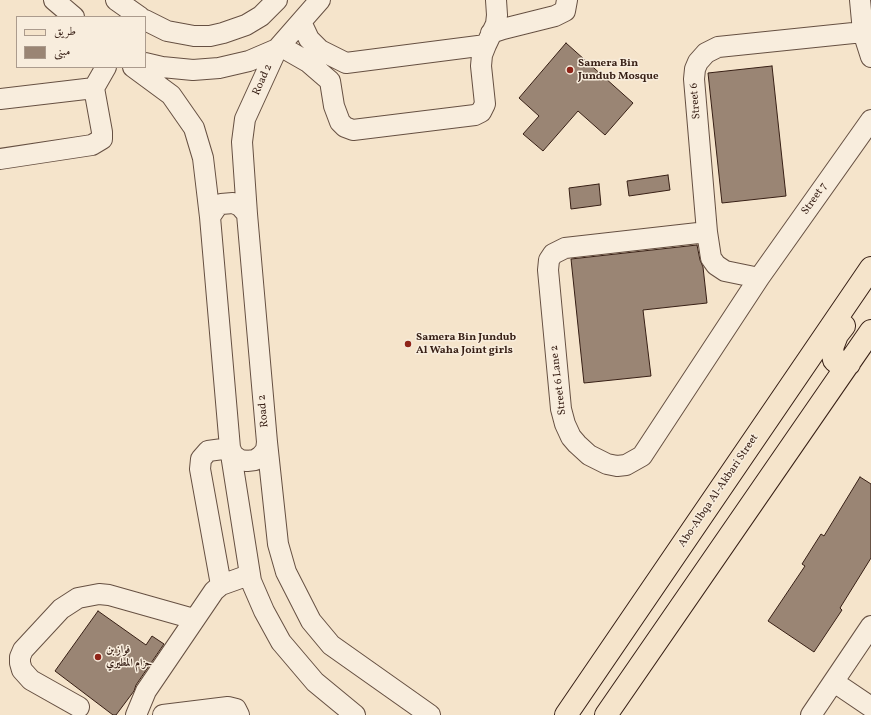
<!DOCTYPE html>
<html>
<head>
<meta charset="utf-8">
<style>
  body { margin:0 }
  #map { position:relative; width:871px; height:715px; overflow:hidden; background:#f5e4cb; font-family:Vollkorn,Amiri,serif }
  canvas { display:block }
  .legend { position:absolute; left:16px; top:16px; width:130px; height:52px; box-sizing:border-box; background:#f8eddd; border:1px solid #ab9b8d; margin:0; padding:5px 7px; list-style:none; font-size:12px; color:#371f15 }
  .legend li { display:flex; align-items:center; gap:8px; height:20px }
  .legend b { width:20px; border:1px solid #ab9b8d }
</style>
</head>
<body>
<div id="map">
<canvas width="871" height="715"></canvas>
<ul class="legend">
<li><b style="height:5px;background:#f5e4cb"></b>طريق</li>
<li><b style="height:11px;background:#9a8574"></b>مبنى</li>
</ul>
</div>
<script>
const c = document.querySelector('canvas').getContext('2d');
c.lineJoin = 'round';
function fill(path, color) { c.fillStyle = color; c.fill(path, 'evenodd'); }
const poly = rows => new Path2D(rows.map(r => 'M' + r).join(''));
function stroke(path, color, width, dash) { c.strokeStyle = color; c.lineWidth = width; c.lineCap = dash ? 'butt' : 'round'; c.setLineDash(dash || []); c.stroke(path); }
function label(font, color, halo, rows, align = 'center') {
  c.font = font + ' Vollkorn,Amiri,serif'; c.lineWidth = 3; c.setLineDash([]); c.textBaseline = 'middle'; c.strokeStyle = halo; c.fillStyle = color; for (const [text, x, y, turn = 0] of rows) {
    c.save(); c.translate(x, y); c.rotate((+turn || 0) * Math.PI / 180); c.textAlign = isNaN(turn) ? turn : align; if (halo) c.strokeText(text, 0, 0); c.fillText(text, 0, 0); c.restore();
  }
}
const building = poly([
  [566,43,633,103,605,135,578,111,543,151,523,134,539,116,519,98,566,43],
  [772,66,786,196,722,203,708,73,772,66],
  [668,175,670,190,629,196,627,181,668,175],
  [599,184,601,205,571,209,569,188,599,184],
  [697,245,700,260,703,267,707,303,643,310,651,376,584,383,571,259,697,245],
  [860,477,871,484,871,558,840,608,842,610,814,652,768,621,805,566,802,564,821,534,824,536,860,477],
  [98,611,146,645,152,636,164,644,136,685,134,691,116,715,113,715,55,671,98,611]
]);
fill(building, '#9a8574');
stroke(building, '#371f15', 1);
const minor = poly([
  [54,0,74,17],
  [116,0,140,17],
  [860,0,863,32,871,57],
  [145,20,167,31,194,36,210,36,223,33,246,25,261,16,277,0],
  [301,22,309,39,320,50,346,63,486,45,496,24,497,15,496,0],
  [491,33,503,29,555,16,565,11,567,0],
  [280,46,308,62,330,81,334,106,340,122,345,127,353,130,475,115,481,112,485,104,481,66,482,55,486,45],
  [277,49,245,119,242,142,247,214,267,442,278,544,286,572,311,621,331,645,430,715],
  [145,63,162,67,193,70,219,68,249,61,277,49,320,0],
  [133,67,171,95,194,128,203,158,210,217,230,448,251,581,264,611,281,642,315,682,355,715],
  [0,99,94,88,106,67],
  [0,159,92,145,102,139,102,132,94,88],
  [210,217,216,208,221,204,233,203,240,206,247,214],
  [707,232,565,248,553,254,549,260,548,270,561,409,565,424,571,437,577,444,589,455,607,464,617,466,626,465,642,456,759,278,871,120],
  [759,278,725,271,716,265,711,258,707,232,694,79,695,69,698,62,706,53,718,47,863,32],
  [221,585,200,469,201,459,208,451,230,448,233,455,240,460,247,461,255,460,261,456,266,450,267,442],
  [834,682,871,707],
  [79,707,31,680,22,670,20,663,20,657,23,650,61,609,78,598,99,594,109,595,194,619],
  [136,715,146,691,214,591,221,585,249,575],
  [163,715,228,707,236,709,239,715],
  [811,715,871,626]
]);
const major = poly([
  [844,326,837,335,832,348,834,360,840,365,849,364],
  [566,715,871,268],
  [606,715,871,331]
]);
stroke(minor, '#665042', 22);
stroke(major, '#371f15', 24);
stroke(minor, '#f8eddd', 20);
stroke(major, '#f5e4cb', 22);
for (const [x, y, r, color] of [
  [570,70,4,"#8f2418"],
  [408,344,4,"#8f2418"],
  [98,657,4,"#8f2418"]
]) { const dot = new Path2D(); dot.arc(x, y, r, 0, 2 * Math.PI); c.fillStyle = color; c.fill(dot); stroke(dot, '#f8eddd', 1.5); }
label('bold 11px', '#371f15', '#f8eddd', [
  ["Samera Bin",578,64],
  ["Jundub Mosque",578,77],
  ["Samera Bin Jundub",416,338],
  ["Al Waha Joint girls",416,351],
  ["فواز بن",106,651],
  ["حزام المطيري",106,664]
], 'left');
label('11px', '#371f15', '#f8eddd', [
  ["Road 2",263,80,-66],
  ["Street 6",696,101,-95],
  ["Street 7",815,199,-55],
  ["Street 6 Lane 2",559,380,-97],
  ["Road 2",264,411,-95],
  ["Abo-Albqa Al-Akbari Street",719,491,-56]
]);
</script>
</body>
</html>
